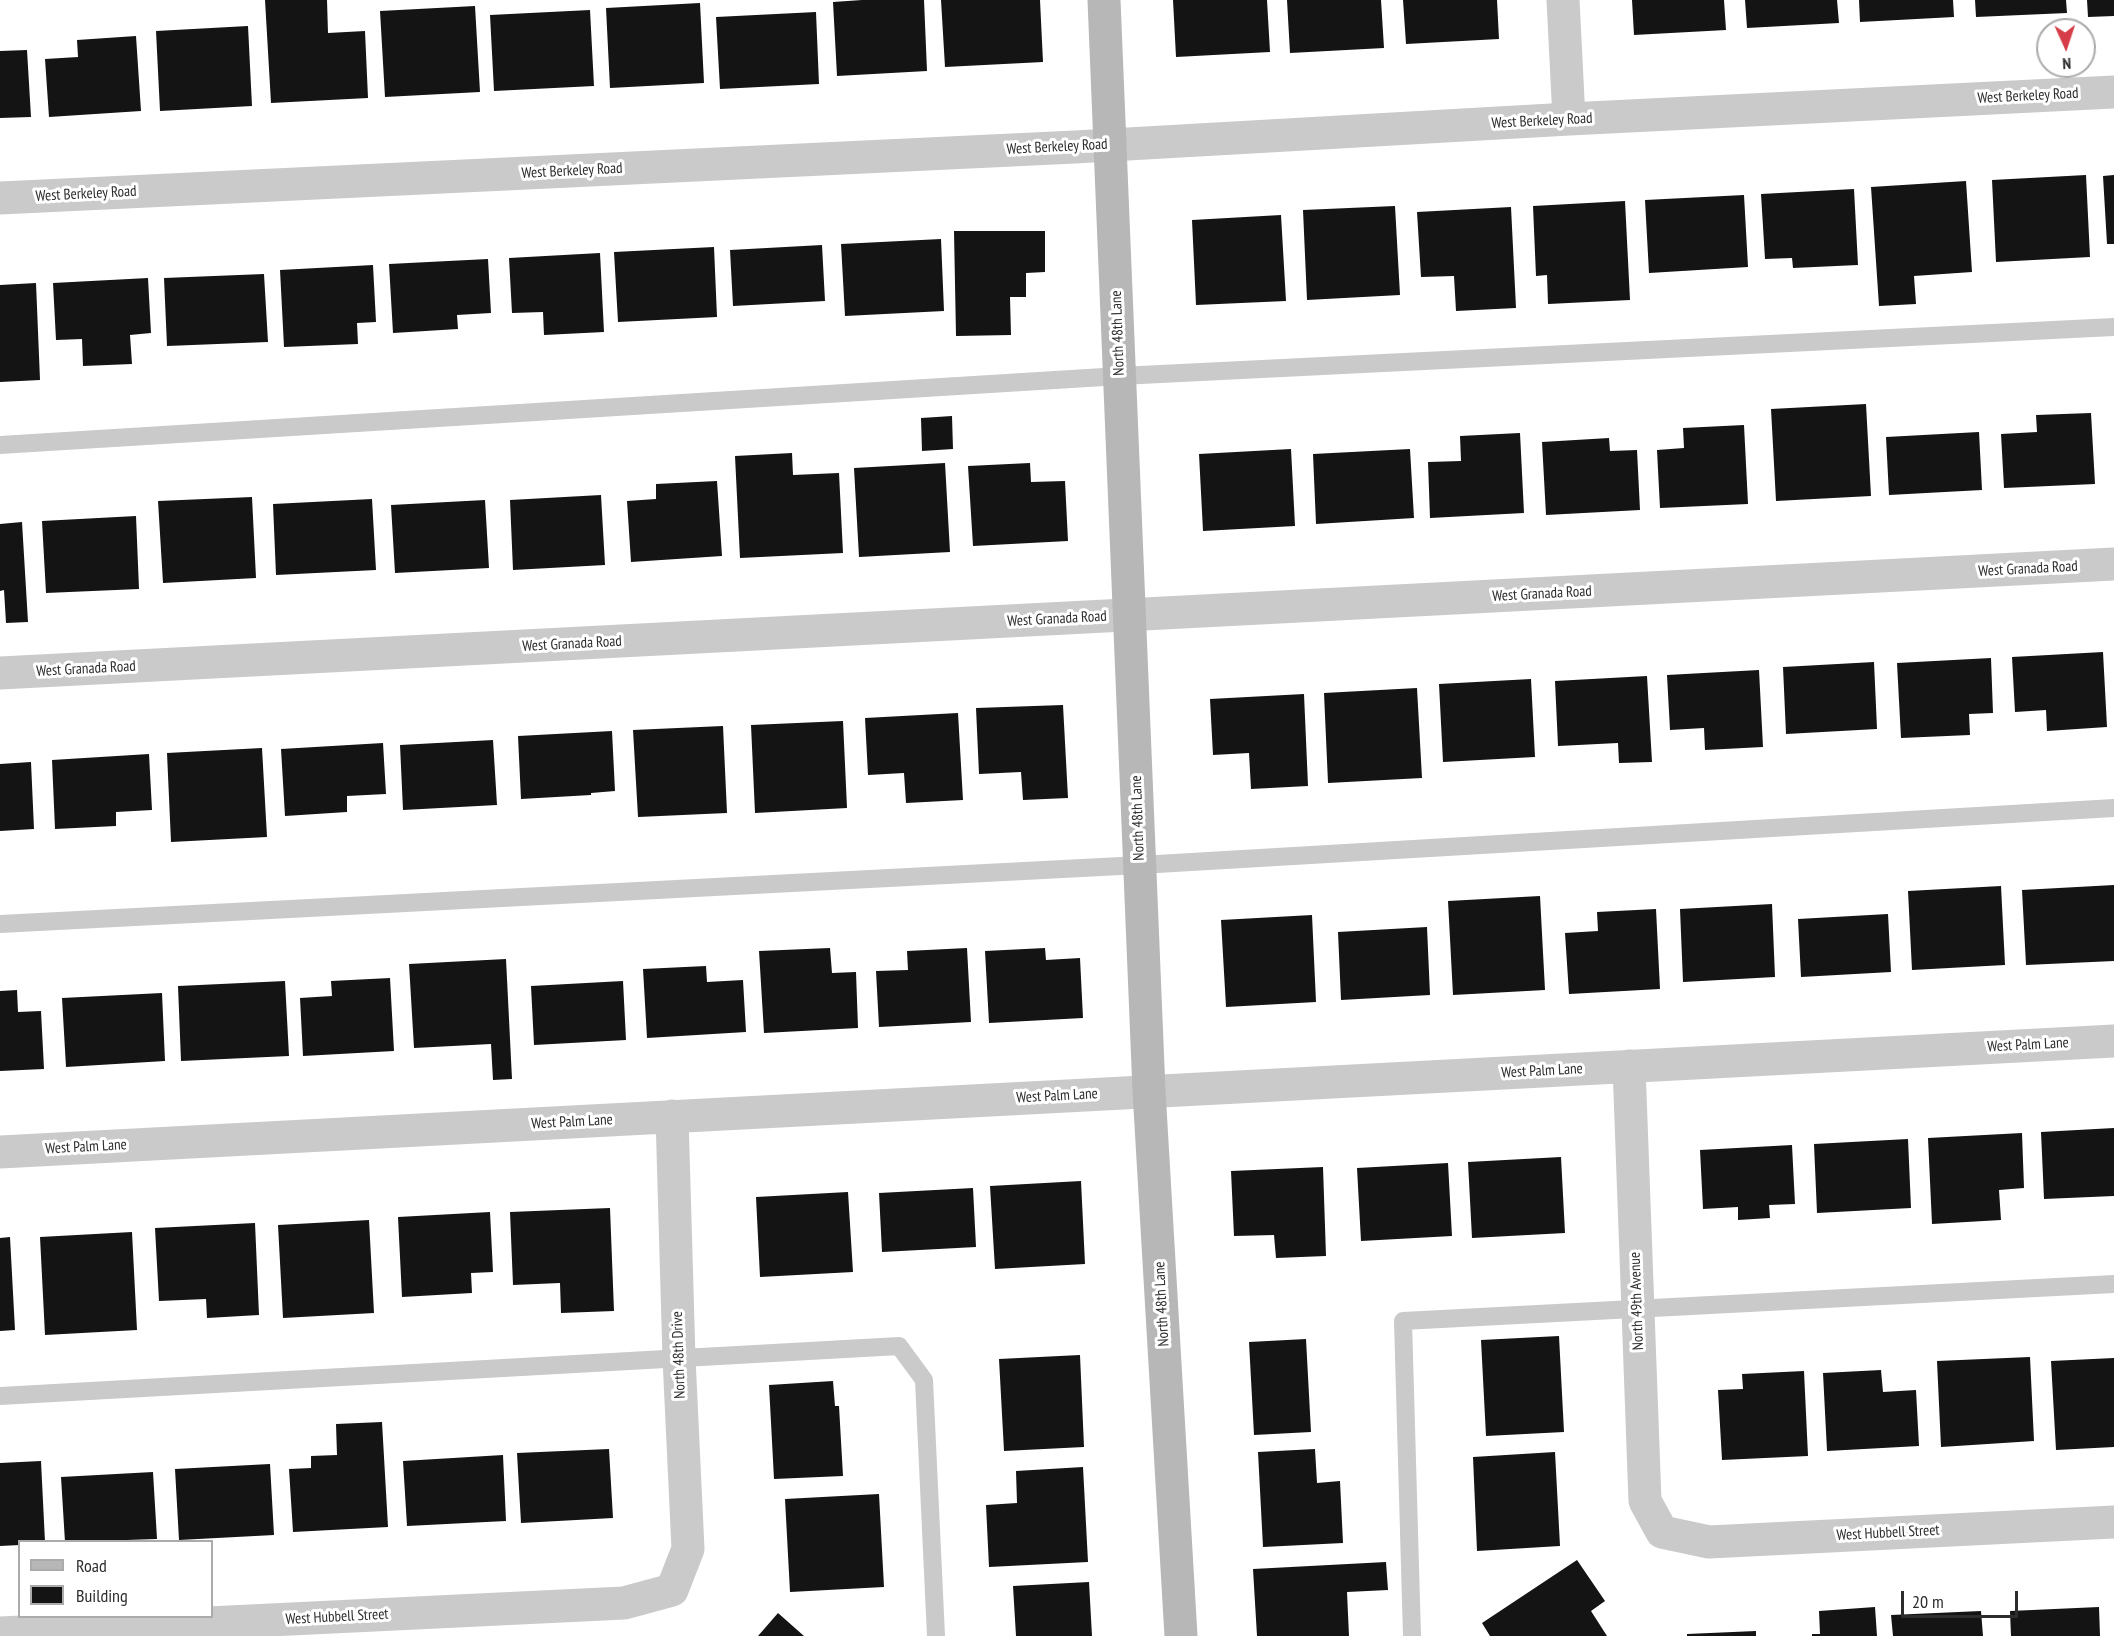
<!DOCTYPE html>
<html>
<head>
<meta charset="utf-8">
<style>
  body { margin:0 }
  #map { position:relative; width:2114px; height:1636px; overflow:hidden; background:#fff; font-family:"PT Sans Narrow",sans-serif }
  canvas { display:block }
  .legend { position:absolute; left:18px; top:1540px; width:195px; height:78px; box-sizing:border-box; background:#fff; border:2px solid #ababab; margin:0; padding:8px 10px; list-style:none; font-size:18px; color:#2d2d2d }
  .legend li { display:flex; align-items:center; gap:12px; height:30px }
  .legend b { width:30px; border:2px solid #ababab }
  .north { position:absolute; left:2036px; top:18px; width:60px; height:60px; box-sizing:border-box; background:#fff; border:2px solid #ababab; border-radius:50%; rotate:177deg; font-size:16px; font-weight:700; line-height:24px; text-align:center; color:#2d2d2d }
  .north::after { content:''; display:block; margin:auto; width:21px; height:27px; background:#d63d48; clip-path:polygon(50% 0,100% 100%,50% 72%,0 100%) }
  .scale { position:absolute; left:1901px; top:1591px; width:117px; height:27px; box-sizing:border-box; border:3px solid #2d2d2d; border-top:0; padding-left:8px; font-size:18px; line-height:21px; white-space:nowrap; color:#2d2d2d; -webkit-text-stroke:4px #fff; paint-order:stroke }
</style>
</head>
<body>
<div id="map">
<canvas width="2114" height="1636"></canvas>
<ul class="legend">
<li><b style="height:8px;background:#b7b7b7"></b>Road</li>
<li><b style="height:16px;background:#141414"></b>Building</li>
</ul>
<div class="north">N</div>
<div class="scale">20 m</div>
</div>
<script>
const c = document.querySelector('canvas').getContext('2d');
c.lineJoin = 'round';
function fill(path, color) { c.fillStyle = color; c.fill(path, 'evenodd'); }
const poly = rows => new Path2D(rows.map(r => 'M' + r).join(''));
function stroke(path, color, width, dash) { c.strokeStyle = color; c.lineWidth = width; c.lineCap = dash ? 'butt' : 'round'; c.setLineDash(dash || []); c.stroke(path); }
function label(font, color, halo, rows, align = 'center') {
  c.font = font + ' "PT Sans Narrow",sans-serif'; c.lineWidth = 6; c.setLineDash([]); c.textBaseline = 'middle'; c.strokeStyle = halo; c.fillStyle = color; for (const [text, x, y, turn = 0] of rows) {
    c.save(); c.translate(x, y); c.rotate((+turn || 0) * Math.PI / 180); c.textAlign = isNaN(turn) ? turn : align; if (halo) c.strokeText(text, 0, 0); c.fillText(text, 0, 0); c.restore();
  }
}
fill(poly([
  [265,0,327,0,328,33,365,31,368,98,271,103],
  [862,0,924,0,927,71,837,76,833,2],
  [941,0,1040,0,1043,62,945,67],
  [1173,0,1267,0,1270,52,1176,57],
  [1287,0,1381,0,1384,48,1290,53],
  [1403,0,1497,0,1499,39,1406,44],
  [1632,0,1724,0,1726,30,1634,35],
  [1745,0,1837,0,1839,23,1747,28],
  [1859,0,1953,0,1954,17,1860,22],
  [1975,0,2066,0,2067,13,1976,17],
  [2087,0,2114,0,2114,16,2088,17],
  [700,3,704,83,610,88,606,8],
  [475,6,480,92,385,97,380,11],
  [590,10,594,86,494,91,490,15],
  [816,12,819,84,720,89,716,17],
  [248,26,252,106,160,111,156,31],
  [136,36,141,111,49,117,45,59,78,57,77,40],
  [27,50,31,117,0,118,0,51],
  [2086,175,2090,257,1996,262,1992,180],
  [2114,175,2114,244,2107,244,2103,176],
  [1966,181,1972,272,1914,276,1916,304,1879,306,1871,187],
  [1854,189,1858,265,1793,268,1792,258,1765,259,1761,194],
  [1744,195,1748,267,1649,273,1645,200],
  [1625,201,1630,300,1548,304,1547,275,1536,276,1533,206],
  [1395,206,1400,295,1307,300,1303,210],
  [1511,207,1516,308,1456,311,1454,276,1421,277,1417,212],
  [1281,215,1286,301,1196,305,1192,220],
  [954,231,1045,231,1045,272,1026,273,1026,297,1010,297,1011,335,956,336],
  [941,239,944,311,845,316,841,244],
  [822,245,825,301,733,306,730,250],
  [714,247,717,317,618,322,614,252],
  [600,253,604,332,544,335,543,312,512,313,509,258],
  [488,259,491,313,457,315,458,329,393,333,389,264],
  [373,265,376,322,357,323,358,344,284,347,280,270],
  [264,274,268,342,167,346,164,278],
  [148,278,151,333,130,335,132,364,83,366,82,339,56,340,53,283],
  [36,283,40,380,0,382,0,285],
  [1866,404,1871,496,1776,501,1771,409],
  [2091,413,2095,484,2004,488,2001,434,2037,432,2036,415],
  [952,416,953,449,922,451,921,418],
  [1744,425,1748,504,1660,508,1657,450,1684,448,1683,428],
  [1979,432,1982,490,1889,495,1886,437],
  [1520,433,1524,513,1430,518,1428,462,1461,461,1460,436],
  [1609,438,1610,451,1637,450,1640,510,1546,515,1542,442],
  [1291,449,1295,526,1203,531,1199,454],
  [1410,449,1414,518,1316,524,1313,454],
  [792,453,793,475,839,473,843,553,740,558,735,456],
  [945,463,950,552,859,557,854,468],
  [1030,463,1031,482,1065,481,1068,541,973,546,968,466],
  [717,481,722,556,631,562,627,501,656,499,656,484],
  [601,495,605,565,513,570,510,500],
  [252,497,256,578,163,583,158,501],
  [372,499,376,570,276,575,273,504],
  [485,500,489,568,395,573,391,505],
  [136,516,139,589,46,593,42,521],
  [22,522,28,622,6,623,4,590,0,591,0,524],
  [2103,652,2107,727,2047,731,2046,710,2015,712,2012,657],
  [1991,658,1993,713,1969,714,1970,735,1901,738,1897,663],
  [1874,662,1877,729,1786,734,1783,667],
  [1759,670,1763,747,1705,750,1704,728,1670,730,1667,675],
  [1647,676,1652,762,1619,763,1618,743,1558,746,1555,681],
  [1531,679,1535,757,1443,762,1439,684],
  [1417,688,1422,778,1328,783,1324,693],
  [1304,694,1308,786,1251,789,1249,753,1213,755,1210,699],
  [1063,705,1068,798,1023,800,1021,772,979,774,976,708],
  [958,713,963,800,906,803,904,773,868,775,865,718],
  [843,721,847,808,755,813,751,725],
  [723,726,727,813,638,817,633,730],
  [612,731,615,791,591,793,591,795,521,799,518,736],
  [493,740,497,805,403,810,400,745],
  [383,743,386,794,347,796,347,812,285,816,281,749],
  [262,748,267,837,171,842,167,753],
  [149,754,152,810,116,812,116,826,55,829,52,760],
  [31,762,34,829,0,831,0,764],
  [2114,885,2114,961,2026,965,2022,890],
  [2001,886,2005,965,1912,970,1908,891],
  [1540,896,1545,990,1453,995,1448,901],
  [1772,904,1775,977,1683,982,1680,909],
  [1656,909,1660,989,1569,994,1565,933,1598,931,1597,912],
  [1888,914,1891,972,1801,977,1798,919],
  [1312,915,1316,1002,1226,1007,1221,920],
  [1427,927,1430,995,1341,1000,1338,932],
  [830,948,832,973,856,972,858,1028,764,1033,759,951],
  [967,948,971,1022,879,1027,876,971,908,970,907,951],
  [1045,948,1046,960,1080,958,1083,1018,989,1023,985,951],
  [506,959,512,1079,493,1080,491,1044,414,1048,409,964],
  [706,966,707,982,743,980,746,1032,647,1038,643,969],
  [390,978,394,1051,303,1056,300,998,332,996,331,981],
  [285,981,289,1056,181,1061,178,986],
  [623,981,626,1040,534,1045,531,986],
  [17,990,18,1012,41,1011,44,1069,0,1071,0,991],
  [162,993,165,1061,66,1067,62,998],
  [2114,1128,2114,1196,2044,1199,2041,1132],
  [2022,1133,2024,1188,1999,1190,2001,1220,1932,1224,1928,1138],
  [1908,1139,1911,1208,1817,1213,1814,1144],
  [1792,1145,1795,1204,1769,1205,1770,1218,1738,1220,1738,1207,1703,1209,1700,1150],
  [1561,1157,1565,1233,1472,1238,1468,1162],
  [1448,1163,1452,1236,1361,1241,1357,1168],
  [1323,1167,1326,1256,1276,1258,1274,1235,1234,1236,1231,1171],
  [1081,1181,1085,1264,995,1269,990,1186],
  [973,1188,976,1247,882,1252,879,1193],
  [848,1192,853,1272,760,1277,756,1197],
  [610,1208,614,1311,561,1313,560,1283,513,1285,510,1212],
  [490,1212,493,1272,471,1273,472,1293,402,1297,398,1217],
  [369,1220,374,1313,283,1318,278,1225],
  [255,1223,259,1315,207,1318,206,1299,159,1301,155,1228],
  [132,1232,137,1330,45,1335,40,1237],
  [10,1237,15,1330,0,1331,0,1238],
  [1559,1336,1564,1432,1486,1436,1481,1340],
  [1306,1339,1311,1432,1254,1435,1249,1342],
  [1080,1355,1084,1447,1004,1451,999,1359],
  [2030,1357,2034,1441,1941,1447,1937,1361],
  [2114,1358,2114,1447,2056,1450,2051,1361],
  [1881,1370,1883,1392,1916,1390,1919,1446,1827,1451,1823,1373],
  [1804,1371,1808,1456,1722,1460,1718,1390,1743,1389,1742,1374],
  [833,1381,835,1406,839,1406,843,1476,774,1479,769,1385],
  [382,1422,388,1527,293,1532,289,1469,311,1468,311,1456,337,1455,336,1424],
  [609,1449,613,1518,521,1523,517,1453],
  [1315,1449,1317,1483,1340,1481,1343,1543,1263,1547,1258,1452],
  [1555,1452,1560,1546,1477,1551,1473,1457],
  [503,1455,506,1521,407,1526,403,1461],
  [41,1461,45,1542,20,1542,20,1545,0,1546,0,1463],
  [270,1464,274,1535,179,1540,175,1469],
  [1083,1467,1088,1562,989,1567,986,1505,1017,1503,1016,1471],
  [153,1472,157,1539,65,1542,61,1477],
  [879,1494,884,1587,790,1592,785,1499],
  [1577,1560,1605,1601,1591,1611,1607,1636,1490,1636,1482,1623],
  [1386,1562,1388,1590,1347,1592,1349,1636,1257,1636,1253,1569],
  [1089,1582,1092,1636,1016,1636,1013,1586],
  [1875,1607,1877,1636,1812,1636,1812,1634,1820,1634,1819,1611],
  [2099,1607,2100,1636,2011,1636,2010,1611],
  [1981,1611,1983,1636,1893,1636,1891,1615],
  [778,1613,804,1636,758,1636],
  [1756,1631,1756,1636,1687,1636,1687,1634]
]), '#141414');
stroke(poly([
  [0,445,1120,376,2114,327],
  [0,924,1140,865,2114,808],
  [0,1396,899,1346,924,1380,936,1636],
  [1412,1636,1403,1321,2114,1284]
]), '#cacaca', 18);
stroke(poly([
  [1563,0,1569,119],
  [0,198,1075,147,1569,119,2114,92],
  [0,673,2114,564],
  [1629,1066,1645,1501,1662,1532,1709,1542,2114,1522],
  [0,1152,2114,1041],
  [0,1633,624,1603,672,1590,688,1549,679,1358,672,1116]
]), '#cacaca', 33);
stroke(poly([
  [1104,0,1149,1091,1181,1636]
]), '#b7b7b7', 33);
label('15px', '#2d2d2d', '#fff', [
  ["West Berkeley Road",2028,96,-3],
  ["West Berkeley Road",1542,121,-3],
  ["West Berkeley Road",1057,147,-3],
  ["West Berkeley Road",572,171,-3],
  ["West Berkeley Road",86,194,-3],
  ["North 48th Lane",1118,333,-92],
  ["West Granada Road",2028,569,-3],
  ["West Granada Road",1542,594,-3],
  ["West Granada Road",1057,619,-3],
  ["West Granada Road",572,644,-3],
  ["West Granada Road",86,669,-3],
  ["North 48th Lane",1138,818,-92],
  ["West Palm Lane",2028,1045,-3],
  ["West Palm Lane",1542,1071,-3],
  ["West Palm Lane",1057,1096,-3],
  ["West Palm Lane",572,1122,-3],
  ["West Palm Lane",86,1147,-3],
  ["North 49th Avenue",1637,1301,-92],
  ["North 48th Lane",1162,1304,-93],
  ["North 48th Drive",679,1355,-92],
  ["West Hubbell Street",1888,1533,-3],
  ["West Hubbell Street",337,1617,-3]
]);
</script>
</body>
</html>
